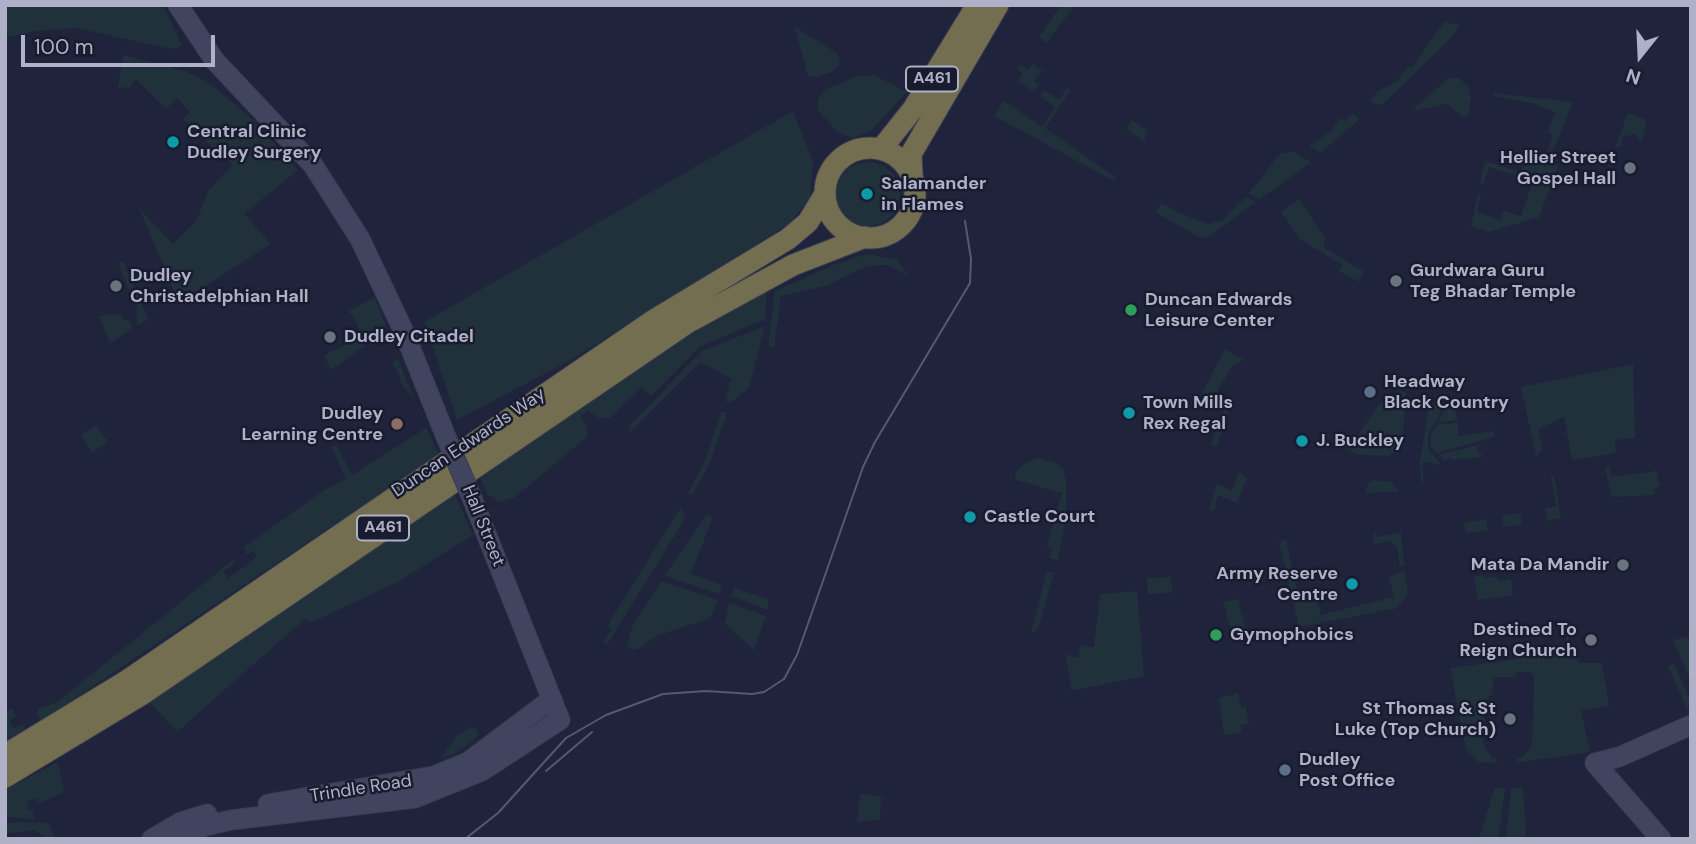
<!DOCTYPE html>
<html>
<head>
<meta charset="utf-8">
<style>
  body { margin:0 }
  #map { position:relative; width:1696px; height:844px; overflow:hidden; background:#1f233b; font-family:"DM Sans",sans-serif }
  canvas { display:block }
  .frame { position:absolute; inset:0; border:7px solid #aeb1c7; pointer-events:none }
  .north { position:absolute; left:1605px; top:21px; width:70px; height:70px; -webkit-text-stroke:5px #191c2f; paint-order:stroke; rotate:198deg; font-size:19px; font-weight:700; line-height:28px; text-align:center; color:#aeb1c7 }
  .north::after { content:''; display:block; margin:auto; width:24px; height:32px; background:#aeb1c7; clip-path:polygon(50% 0,100% 100%,50% 72%,0 100%) }
  .scale { position:absolute; left:21px; top:35px; width:194px; height:32px; box-sizing:border-box; border:4px solid #aeb1c7; border-top:0; padding-left:9px; font-size:21px; line-height:24px; white-space:nowrap; color:#aeb1c7; -webkit-text-stroke:5px #191c2f; paint-order:stroke }
</style>
</head>
<body>
<div id="map">
<canvas width="1696" height="844"></canvas>
<div class="frame"></div>
<div class="north">N</div>
<div class="scale">100 m</div>
</div>
<script>
const c = document.querySelector('canvas').getContext('2d');
c.lineJoin = 'round';
function fill(path, color) { c.fillStyle = color; c.fill(path, 'evenodd'); }
const poly = rows => new Path2D(rows.map(r => 'M' + r).join(''));
function stroke(path, color, width, dash) { c.strokeStyle = color; c.lineWidth = width; c.lineCap = dash ? 'butt' : 'round'; c.setLineDash(dash || []); c.stroke(path); }
function label(font, color, halo, rows, align = 'center') {
  c.font = font + ' "DM Sans",sans-serif'; c.lineWidth = 5; c.setLineDash([]); c.textBaseline = 'middle'; c.strokeStyle = halo; c.fillStyle = color; for (const [text, x, y, turn = 0] of rows) {
    c.save(); c.translate(x, y); c.rotate((+turn || 0) * Math.PI / 180); c.textAlign = isNaN(turn) ? turn : align; if (halo) c.strokeText(text, 0, 0); c.fillText(text, 0, 0); c.restore();
  }
}
fill(poly([
  [5,5,163,5,182,45,176,49,166,48,76,28,36,31,5,38],
  [1061,5,1075,5,1046,43,1039,37],
  [1444,22,1461,25,1446,43,1382,105,1370,102,1377,92,1397,81,1408,66,1412,67],
  [794,26,838,54,840,64,832,72,815,77,808,76],
  [123,55,185,71,206,81,247,114,298,170,244,214,271,244,179,303,139,208,173,244,197,220,208,191,232,165,183,119,190,112,177,98,166,109,135,78,131,87,118,88],
  [1033,63,1042,70,1034,81,1039,85,1034,92,1018,81,1023,73,1017,69,1020,64,1028,70],
  [874,75,907,92,871,131,854,138,838,133,817,109,819,97,827,89,857,76],
  [1448,78,1459,78,1469,87,1471,97,1468,116,1461,116,1447,104,1412,111],
  [1067,88,1070,91,1045,128,1117,178,1114,181,994,116,1004,101,1042,127,1055,107,1040,96,1044,90,1059,100],
  [1494,93,1573,102,1549,161,1558,165,1539,217,1489,232,1471,226,1478,193,1481,195,1477,212,1500,220,1504,211,1521,216,1533,181,1489,167,1484,183,1480,184,1485,161,1521,172,1524,165,1512,161,1515,152,1537,160,1539,156,1545,158,1553,135,1548,132,1555,112,1535,104,1494,96],
  [793,111,813,162,810,198,789,224,569,361,457,420,424,322],
  [1353,113,1359,120,1320,153,1309,146,1331,131,1340,118,1345,121],
  [1628,113,1647,120,1641,143,1635,134,1622,137,1621,146,1615,148],
  [1132,120,1146,130,1145,142,1126,129],
  [1294,152,1311,162,1259,200,1249,193,1277,157,1282,153],
  '836 194a32 32 0 1 1 64 0a32 32 0 1 1-64 0Z',
  [1246,197,1256,202,1207,238,1199,237,1155,212,1162,203,1179,213,1209,224,1223,220],
  [1299,199,1325,238,1323,247,1363,271,1359,282,1339,271,1342,265,1301,240,1281,212],
  [867,254,897,260,910,277,888,265,867,266,826,286,781,296,774,348,768,346,775,291,836,264],
  [123,261,148,319,137,326,136,300,133,300,118,263],
  [767,291,765,319,699,347,651,396,642,387,610,418,599,418,588,410,581,417,587,426,587,437,514,498,498,502,487,493,480,477,572,410,734,307],
  [375,297,387,329,331,370,324,356,352,340,350,335,360,329,349,311],
  [121,314,122,318,131,322,132,329,110,343,99,316],
  [765,326,749,388,731,402,725,400,731,379,700,362,629,434,631,424,702,351],
  [1225,349,1244,360,1233,365,1212,400,1202,393],
  [397,357,415,401,399,380,401,378,392,364],
  [1633,364,1635,438,1615,440,1616,453,1572,460,1564,417,1538,429,1542,449,1536,456,1521,387],
  [1397,391,1406,392,1402,442,1397,452,1388,456,1358,455,1344,448,1340,445,1355,440,1379,404],
  [1486,395,1488,405,1462,406,1461,400],
  [1455,401,1457,420,1437,423,1449,402],
  [1446,403,1428,435,1428,449,1442,466,1435,463,1433,467,1432,462,1422,463,1424,484,1421,480,1420,462,1429,406],
  [1224,409,1229,412,1216,447,1211,445],
  [721,411,727,413,710,463,692,495,688,493,706,459],
  [1458,423,1458,436,1494,431,1494,437,1437,453,1431,447,1431,435,1436,425],
  [96,425,108,442,92,453,81,435],
  [426,428,439,454,41,721,37,716,38,709,57,702,234,559,235,563,223,572,228,578,243,568,257,556,253,550,247,555,244,547,323,491,346,479,331,446,337,446,352,475],
  [1482,444,1476,449,1484,457,1452,460,1450,458,1445,461,1439,455],
  [1039,458,1056,463,1063,468,1066,480,1066,518,1058,560,1050,558,1052,548,1047,546,1062,493,1016,480,1015,472,1027,462],
  [1609,466,1611,477,1657,471,1660,486,1654,488,1655,495,1611,497,1605,467],
  [1239,472,1247,478,1237,503,1218,495,1214,511,1209,510,1217,483,1232,491],
  [1551,475,1554,477,1561,518,1547,521,1545,508,1556,506],
  [1374,480,1392,482,1399,492,1365,493,1369,482],
  [454,493,473,535,398,582,310,623,305,619,177,732,149,701],
  [681,507,685,517,683,522,608,643,602,644,612,629,607,626],
  [1520,513,1522,524,1504,527,1502,516],
  [707,515,713,517,691,574,722,585,719,594,664,576],
  [1486,519,1488,530,1466,533,1464,523],
  [1376,532,1377,537,1401,532,1404,565,1400,566,1397,547,1391,541,1374,544,1372,536],
  [1286,539,1298,594,1315,591,1321,615,1394,597,1389,577,1404,570,1408,594,1397,608,1299,627,1279,542],
  [1047,571,1054,573,1038,630,1031,633],
  [1483,575,1484,578,1497,576,1498,581,1511,579,1513,595,1478,600,1474,577],
  [1171,577,1172,593,1148,594,1147,578],
  [661,581,718,600,714,610,709,619,658,635,640,648,632,650,627,645,632,627],
  [734,588,768,599,768,610,731,596],
  [1137,591,1144,676,1071,691,1066,655,1078,658,1081,645,1094,647,1100,594],
  [1238,599,1246,630,1232,633,1223,602],
  [729,603,766,616,754,650,725,624],
  [1568,634,1571,657,1578,656,1579,663,1602,663,1609,706,1581,710,1590,752,1516,763,1517,758,1521,758,1532,746,1534,677,1530,672,1517,672,1512,677,1493,677,1492,693,1485,702,1483,744,1492,758,1497,759,1497,763,1479,762,1466,750,1450,668,1510,660,1515,659,1515,653,1557,648,1564,645],
  [1691,636,1691,673,1688,675,1673,640],
  [1674,664,1691,702,1691,708,1687,709,1668,666],
  [1238,693,1241,708,1246,707,1249,724,1241,725,1242,733,1224,735,1219,698],
  [13,709,16,716,9,722,14,728,23,724,26,730,5,742,5,711],
  [471,727,477,730,477,737,455,754,441,758,457,735],
  [58,762,64,792,39,803,36,798,27,802,28,809,33,810,34,819,5,817,5,789],
  [1495,787,1505,788,1498,839,1479,839],
  [1511,788,1523,788,1526,836,1506,839],
  [860,794,881,796,880,820,857,822],
  [40,822,49,824,56,839,48,839,34,830,5,834,5,823]
]), '#21313c');
const secondary = poly([
  [178,5,215,61,313,165,360,239,404,332,446,437],
  [268,804,434,776,468,762,552,699],
  [152,839,181,822,207,814],
  [178,839,205,826,231,820,415,798,482,771,560,720,472,498],
  [1661,839,1595,763,1619,757,1691,725]
]);
const highway = poly([
  '825 193a45 45 0 1 1 90 0a45 45 0 1 1-90 0Z',
  [882,148,913,109,977,5],
  [912,173,911,154,998,5],
  [5,755,128,680,654,320,788,239,808,222,825,194],
  [5,777,141,695,687,323,793,265,865,237]
]);
stroke(secondary, '#3a3d51', 21);
stroke(highway, '#3b3e53', 23);
stroke(secondary, '#41445e', 19);
stroke(highway, '#726e4f', 21);
stroke(poly([
  [546,771,592,732],
  [465,839,498,813,566,738,606,715,663,694,706,691,752,694,764,692,784,679,797,655,863,467,875,442,970,283,971,259,965,221]
]), '#555973', 2);
const secondaryBridge = poly([
  [446,437,472,498]
]);
stroke(secondaryBridge, '#3a3d51', 21, []);
stroke(secondaryBridge, '#41445e', 19);
for (const [x, y, r, color] of [
  [173,142,7,"#0f9aa8"],
  [1630,168,7,"#6b7280"],
  [867,194,7,"#0f9aa8"],
  [1396,281,7,"#6b7280"],
  [116,286,7,"#6b7280"],
  [1131,310,7,"#2e9e5b"],
  [330,337,7,"#6b7280"],
  [1370,392,7,"#5c6f8a"],
  [1129,413,7,"#0f9aa8"],
  [397,424,7,"#8d6e63"],
  [1302,441,7,"#0f9aa8"],
  [970,517,7,"#0f9aa8"],
  [1623,565,7,"#6b7280"],
  [1352,584,7,"#0f9aa8"],
  [1216,635,7,"#2e9e5b"],
  [1591,640,7,"#6b7280"],
  [1510,719,7,"#6b7280"],
  [1285,770,7,"#5c6f8a"]
]) { const dot = new Path2D(); dot.arc(x, y, r, 0, 2 * Math.PI); c.fillStyle = color; c.fill(dot); stroke(dot, '#191c2f', 2.5); }
for (const [x, y, w] of [
  [932,79,52],
  [383,528,52]
]) { const box = new Path2D(); box.roundRect(x - w / 2, y - 12.5, w, 25, 5); c.fillStyle = '#191c2f'; c.fill(box); stroke(box, '#aeb1c7', 2); }
label('bold 16px', '#aeb1c7', null, [
  ["A461",932,79],
  ["A461",383,528]
]);
label('bold 18px', '#aeb1c7', '#191c2f', [
  ["Central Clinic",187,132],
  ["Dudley Surgery",187,153],
  ["Hellier Street",1616,158,"right"],
  ["Gospel Hall",1616,179,"right"],
  ["Salamander",881,184],
  ["in Flames",881,205],
  ["Gurdwara Guru",1410,271],
  ["Teg Bhadar Temple",1410,292],
  ["Dudley",130,276],
  ["Christadelphian Hall",130,297],
  ["Duncan Edwards",1145,300],
  ["Leisure Center",1145,321],
  ["Dudley Citadel",344,337],
  ["Headway",1384,382],
  ["Black Country",1384,403],
  ["Town Mills",1143,403],
  ["Rex Regal",1143,424],
  ["Dudley",383,414,"right"],
  ["Learning Centre",383,435,"right"],
  ["J. Buckley",1316,441],
  ["Castle Court",984,517],
  ["Mata Da Mandir",1609,565,"right"],
  ["Army Reserve",1338,574,"right"],
  ["Centre",1338,595,"right"],
  ["Destined To",1577,630,"right"],
  ["Reign Church",1577,651,"right"],
  ["Gymophobics",1230,635],
  ["St Thomas & St",1496,709,"right"],
  ["Luke (Top Church)",1496,730,"right"],
  ["Dudley",1299,760],
  ["Post Office",1299,781]
], 'left');
label('18px', '#aeb1c7', '#191c2f', [
  ["Duncan Edwards Way",469,443,-34],
  ["Hall Street",483,526,68],
  ["Trindle Road",361,789,-9]
]);
</script>
</body>
</html>
